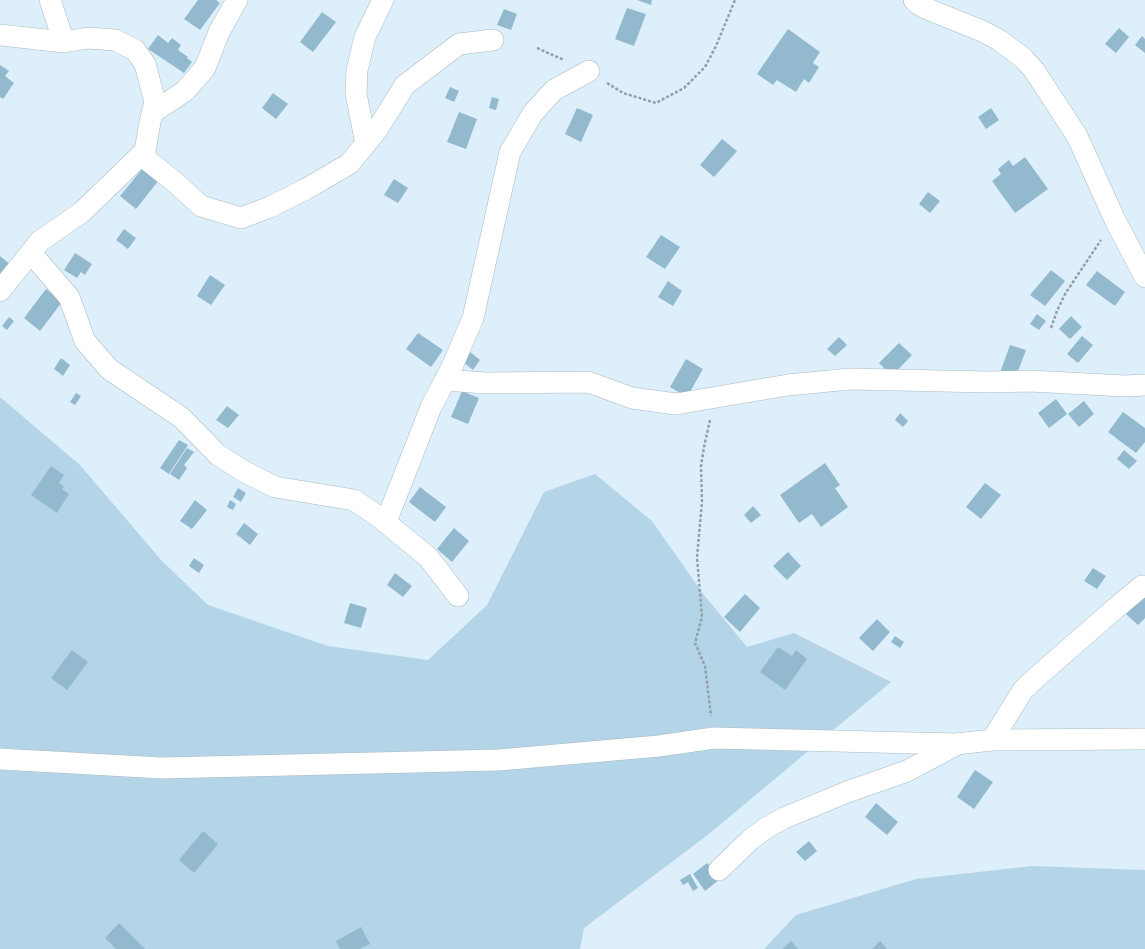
<!DOCTYPE html>
<html>
<head>
<meta charset="utf-8">
<style>
  body { margin:0 }
  canvas { display:block; background:#ddeffa }
</style>
</head>
<body>
<canvas width="1145" height="949"></canvas>
<script>
const c = document.querySelector('canvas').getContext('2d');
c.lineJoin = 'round';
function fill(path, color) { c.fillStyle = color; c.fill(path, 'evenodd'); }
const poly = rows => new Path2D(rows.map(r => 'M' + r).join(''));
function stroke(path, color, width, dash) { c.strokeStyle = color; c.lineWidth = width; c.lineCap = dash ? 'butt' : 'round'; c.setLineDash(dash || []); c.stroke(path); }
fill(poly([
  [0,397,80,465,162,561,208,605,328,646,428,660,487,605,544,492,595,474,652,521,704,595,747,647,794,633,891,682,709,834,584,928,580,949,0,949],
  [1032,866,1145,870,1145,949,764,949,796,915,916,879]
]), '#b4d5e8');
fill(poly([
  [198,0,216,0,220,3,200,30,184,19],
  [637,0,652,0,651,5],
  [627,8,646,14,634,46,615,39],
  [504,9,517,14,511,30,497,25],
  [322,12,336,22,313,52,300,42],
  [1119,28,1129,37,1116,53,1105,44],
  [788,29,820,52,813,63,819,67,809,83,804,79,796,92,777,80,773,85,757,74],
  [158,35,168,43,172,38,181,45,178,50,188,57,187,58,192,62,184,73,148,49],
  [1142,36,1145,39,1145,53,1135,45],
  [0,65,9,71,5,76,14,83,3,99,0,97],
  [450,87,459,91,454,102,445,98],
  [273,93,288,104,276,119,262,108],
  [492,97,499,99,496,110,489,108],
  [577,108,593,115,581,142,565,134],
  [991,108,999,120,986,129,978,117],
  [459,112,477,119,466,149,447,142],
  [722,139,737,151,714,177,700,165],
  [1025,157,1048,189,1015,213,992,181,1001,174,998,169,1009,160,1013,166],
  [143,168,159,180,136,209,120,196],
  [394,179,408,188,398,203,384,195],
  [928,192,940,201,930,213,919,204],
  [124,229,136,238,128,249,116,240],
  [661,235,680,247,665,269,646,257],
  [75,253,92,264,85,275,81,272,77,278,64,270],
  [0,256,10,264,0,276],
  [1051,270,1065,281,1045,306,1030,295],
  [1097,271,1125,292,1115,306,1086,285],
  [210,275,225,285,211,305,197,296],
  [668,281,682,291,673,306,658,297],
  [46,289,62,302,40,331,24,318],
  [1037,314,1046,321,1039,330,1030,324],
  [1071,316,1082,327,1070,339,1059,329],
  [9,317,14,321,7,330,2,326],
  [418,333,443,350,431,367,406,349],
  [1082,336,1093,345,1078,363,1067,354],
  [839,337,847,345,835,356,827,349],
  [899,343,912,355,892,376,879,363],
  [1010,345,1026,350,1015,379,1000,373],
  [470,352,480,360,473,370,463,362],
  [61,358,70,365,63,376,54,369],
  [686,359,703,369,687,397,670,387],
  [462,391,479,398,468,424,451,417],
  [76,393,81,396,75,405,70,402],
  [1056,399,1067,414,1049,428,1038,413],
  [1084,401,1094,414,1079,427,1068,414],
  [227,406,239,415,228,428,216,420],
  [1123,412,1145,428,1145,442,1136,453,1108,432],
  [900,413,908,421,903,427,895,420],
  [179,440,188,445,169,474,160,468],
  [187,448,194,452,184,465,187,468,179,480,170,474],
  [1124,450,1137,461,1129,469,1117,459],
  [825,463,840,485,835,488,848,507,821,527,812,514,799,523,780,495],
  [51,466,64,475,59,483,64,486,62,489,69,494,57,513,31,495],
  [985,483,1001,495,981,519,966,507],
  [420,487,446,507,435,522,409,502],
  [238,488,246,493,241,502,233,497],
  [195,500,207,510,192,529,180,521],
  [230,500,236,504,233,510,227,507],
  [753,506,761,515,751,523,744,515],
  [244,523,258,534,250,545,236,534],
  [454,528,469,541,452,562,437,549],
  [788,552,801,566,787,580,773,566],
  [194,558,204,565,199,573,189,566],
  [1093,568,1106,576,1097,589,1084,581],
  [395,573,412,586,403,597,387,585],
  [745,594,760,608,740,632,724,617],
  [1145,595,1145,618,1138,625,1126,614],
  [350,603,367,608,361,628,344,623],
  [877,619,890,632,873,651,859,638],
  [895,636,904,642,900,648,891,642],
  [778,647,792,656,796,650,807,659,785,690,760,672],
  [72,650,88,662,67,690,51,678],
  [975,770,993,782,974,809,957,797],
  [876,803,898,822,887,835,865,817],
  [203,831,218,844,194,873,179,860],
  [809,841,817,851,805,861,796,852],
  [707,863,720,879,705,891,693,874],
  [690,874,698,888,693,891,688,882,683,885,680,880],
  [119,923,145,949,116,949,105,938],
  [361,927,370,944,360,949,340,949,336,941],
  [791,941,798,949,782,949],
  [880,941,887,949,872,949]
]), '#93b9ce');
const street = poly([
  [50,0,64,42],
  [914,0,918,4,925,8,982,31,999,40,1023,58,1034,70,1077,136,1115,220,1145,277],
  [0,35,64,42,88,38,115,40,135,50,145,64,155,102,150,122,145,151,146,159,176,183,201,206,241,218,270,207,306,189,349,164,377,130,405,85,459,44,493,40],
  [152,113,185,91,205,68,219,32,237,0],
  [366,144,356,94,357,70,365,37,383,0],
  [31,253,69,297,85,341,109,369,182,418,218,455,245,472,275,487,354,500,379,517,428,557,458,596],
  [0,291,40,241,82,212,145,151],
  [445,380,485,383,588,382,632,398,676,404,788,385,850,379,989,382,1030,381,1125,386,1145,385],
  [386,522,431,407,451,369,473,318,510,152,533,113,554,90,589,71],
  [992,740,1023,690,1038,676,1110,613,1142,586,1145,586],
  [0,759,162,768,499,760,659,746,714,738,956,744,992,740,1145,739],
  [719,870,750,840,766,828,784,818,847,792,907,771,956,745]
]);
stroke(street, '#a8b9c3', 22);
stroke(poly([
  [537,48,564,60],
  [607,83,623,93,656,103,684,88,705,67,716,46,735,0],
  [1051,328,1057,311,1065,294,1101,240],
  [710,420,704,447,701,466,702,502,697,557,702,617,695,643,705,666,711,716]
]), '#92a0a8', 2.5, [3, 2]);
stroke(street, '#fff', 21);
</script>
</body>
</html>
